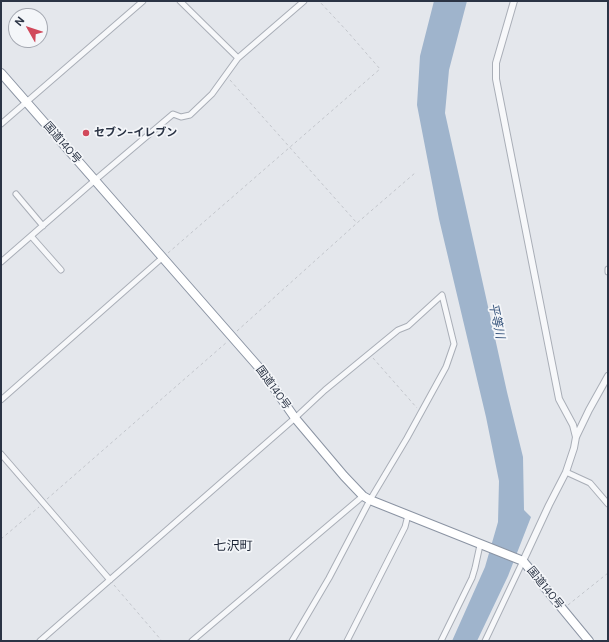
<!DOCTYPE html>
<html>
<head>
<meta charset="utf-8">
<style>
  body { margin:0 }
  #map { position:relative; width:609px; height:642px; overflow:hidden; background:#e4e7ec; font-family:"DM Sans",sans-serif }
  canvas { display:block }
  .frame { position:absolute; inset:0; border:2px solid #2b3445; pointer-events:none }
  .north { position:absolute; left:8px; top:8px; width:40px; height:40px; box-sizing:border-box; background:#f4f6f9; border:1px solid #a4a8b1; border-radius:50%; rotate:309deg; font-size:11px; font-weight:700; line-height:16px; text-align:center; color:#2b3445 }
  .north::after { content:''; display:block; margin:auto; width:14px; height:18px; background:#d1495b; clip-path:polygon(50% 0,100% 100%,50% 72%,0 100%) }
</style>
</head>
<body>
<div id="map">
<canvas width="609" height="642"></canvas>
<div class="frame"></div>
<div class="north">N</div>
</div>
<script>
const c = document.querySelector('canvas').getContext('2d');
c.lineJoin = 'round';
function fill(path, color) { c.fillStyle = color; c.fill(path, 'evenodd'); }
const poly = rows => new Path2D(rows.map(r => 'M' + r).join(''));
function stroke(path, color, width, dash) { c.strokeStyle = color; c.lineWidth = width; c.lineCap = dash ? 'butt' : 'round'; c.setLineDash(dash || []); c.stroke(path); }
function label(font, color, halo, rows, align = 'center') {
  c.font = font + ' "DM Sans","Noto Sans JP",sans-serif'; c.lineWidth = 3.5; c.setLineDash([]); c.textBaseline = 'middle'; c.strokeStyle = halo; c.fillStyle = color; for (const [text, x, y, turn = 0] of rows) {
    c.save(); c.translate(x, y); c.rotate((+turn || 0) * Math.PI / 180); c.textAlign = isNaN(turn) ? turn : align; if (halo) c.strokeText(text, 0, 0); c.fillText(text, 0, 0); c.restore();
  }
}
fill(poly([
  [434,1,467,1,449,70,445,113,507,392,523,457,524,510,531,517,508,576,477,641,452,641,485,567,498,522,499,481,486,417,439,219,417,105,420,56]
]), '#9fb4cc');
const minor = poly([
  [180,1,238,58],
  [1,124,143,1],
  [16,194,43,226],
  [31,236,61,270],
  [1,262,94,181,173,114,181,117,190,115,212,94,238,58,304,1],
  [608,269,608,272],
  [1,400,162,258],
  [1,454,110,580],
  [566,472,590,483,608,504],
  [40,641,295,418,325,390,398,330,408,326,442,295,454,344,446,367,407,438,370,500,329,578,292,641],
  [192,641,363,496],
  [347,641,405,527,408,515],
  [441,641,472,578,475,568,480,545],
  [485,641,523,561]
]);
const tertiary = poly([
  [514,1,496,63,496,79,559,399,573,425,576,437],
  [523,561,549,505,566,472,574,448,576,437,589,410,608,376]
]);
const trunk = poly([
  [1,73,262,371,295,418,344,476,363,496,370,500,523,561,589,641]
]);
stroke(minor, '#a9aeb7', 7);
stroke(tertiary, '#a9aeb7', 8);
stroke(trunk, '#8b94a3', 10);
stroke(poly([
  [230,80,356,222],
  [168,253,380,69,347,31,319,1],
  [237,331,357,223,415,173],
  [373,358,417,408],
  [47,499,227,342],
  [1,539,39,507],
  [114,585,162,641],
  [568,605,608,573]
]), '#c2c5cb', 1, [3, 3]);
stroke(minor, '#f7f8fa', 5);
stroke(tertiary, '#f7f8fa', 6);
stroke(trunk, '#fff', 8);
for (const [x, y, r, color] of [
  [86,133,4,"#d1495b"]
]) { const dot = new Path2D(); dot.arc(x, y, r, 0, 2 * Math.PI); c.fillStyle = color; c.fill(dot); stroke(dot, '#f4f6f9', 1.5); }
label('bold 11px', '#2b3445', '#f4f6f9', [
  ["セブン-イレブン",94,133]
], 'left');
label('11px', '#2b3445', '#f4f6f9', [
  ["国道140号",62,143,49],
  ["国道140号",273,388,54],
  ["国道140号",545,588,51]
]);
label('italic 12px', '#34527a', '#f4f6f9', [
  ["平等川",496,321,78]
]);
label('13px', '#1d2536', '#f4f6f9', [
  ["七沢町",233,547]
]);
</script>
</body>
</html>
